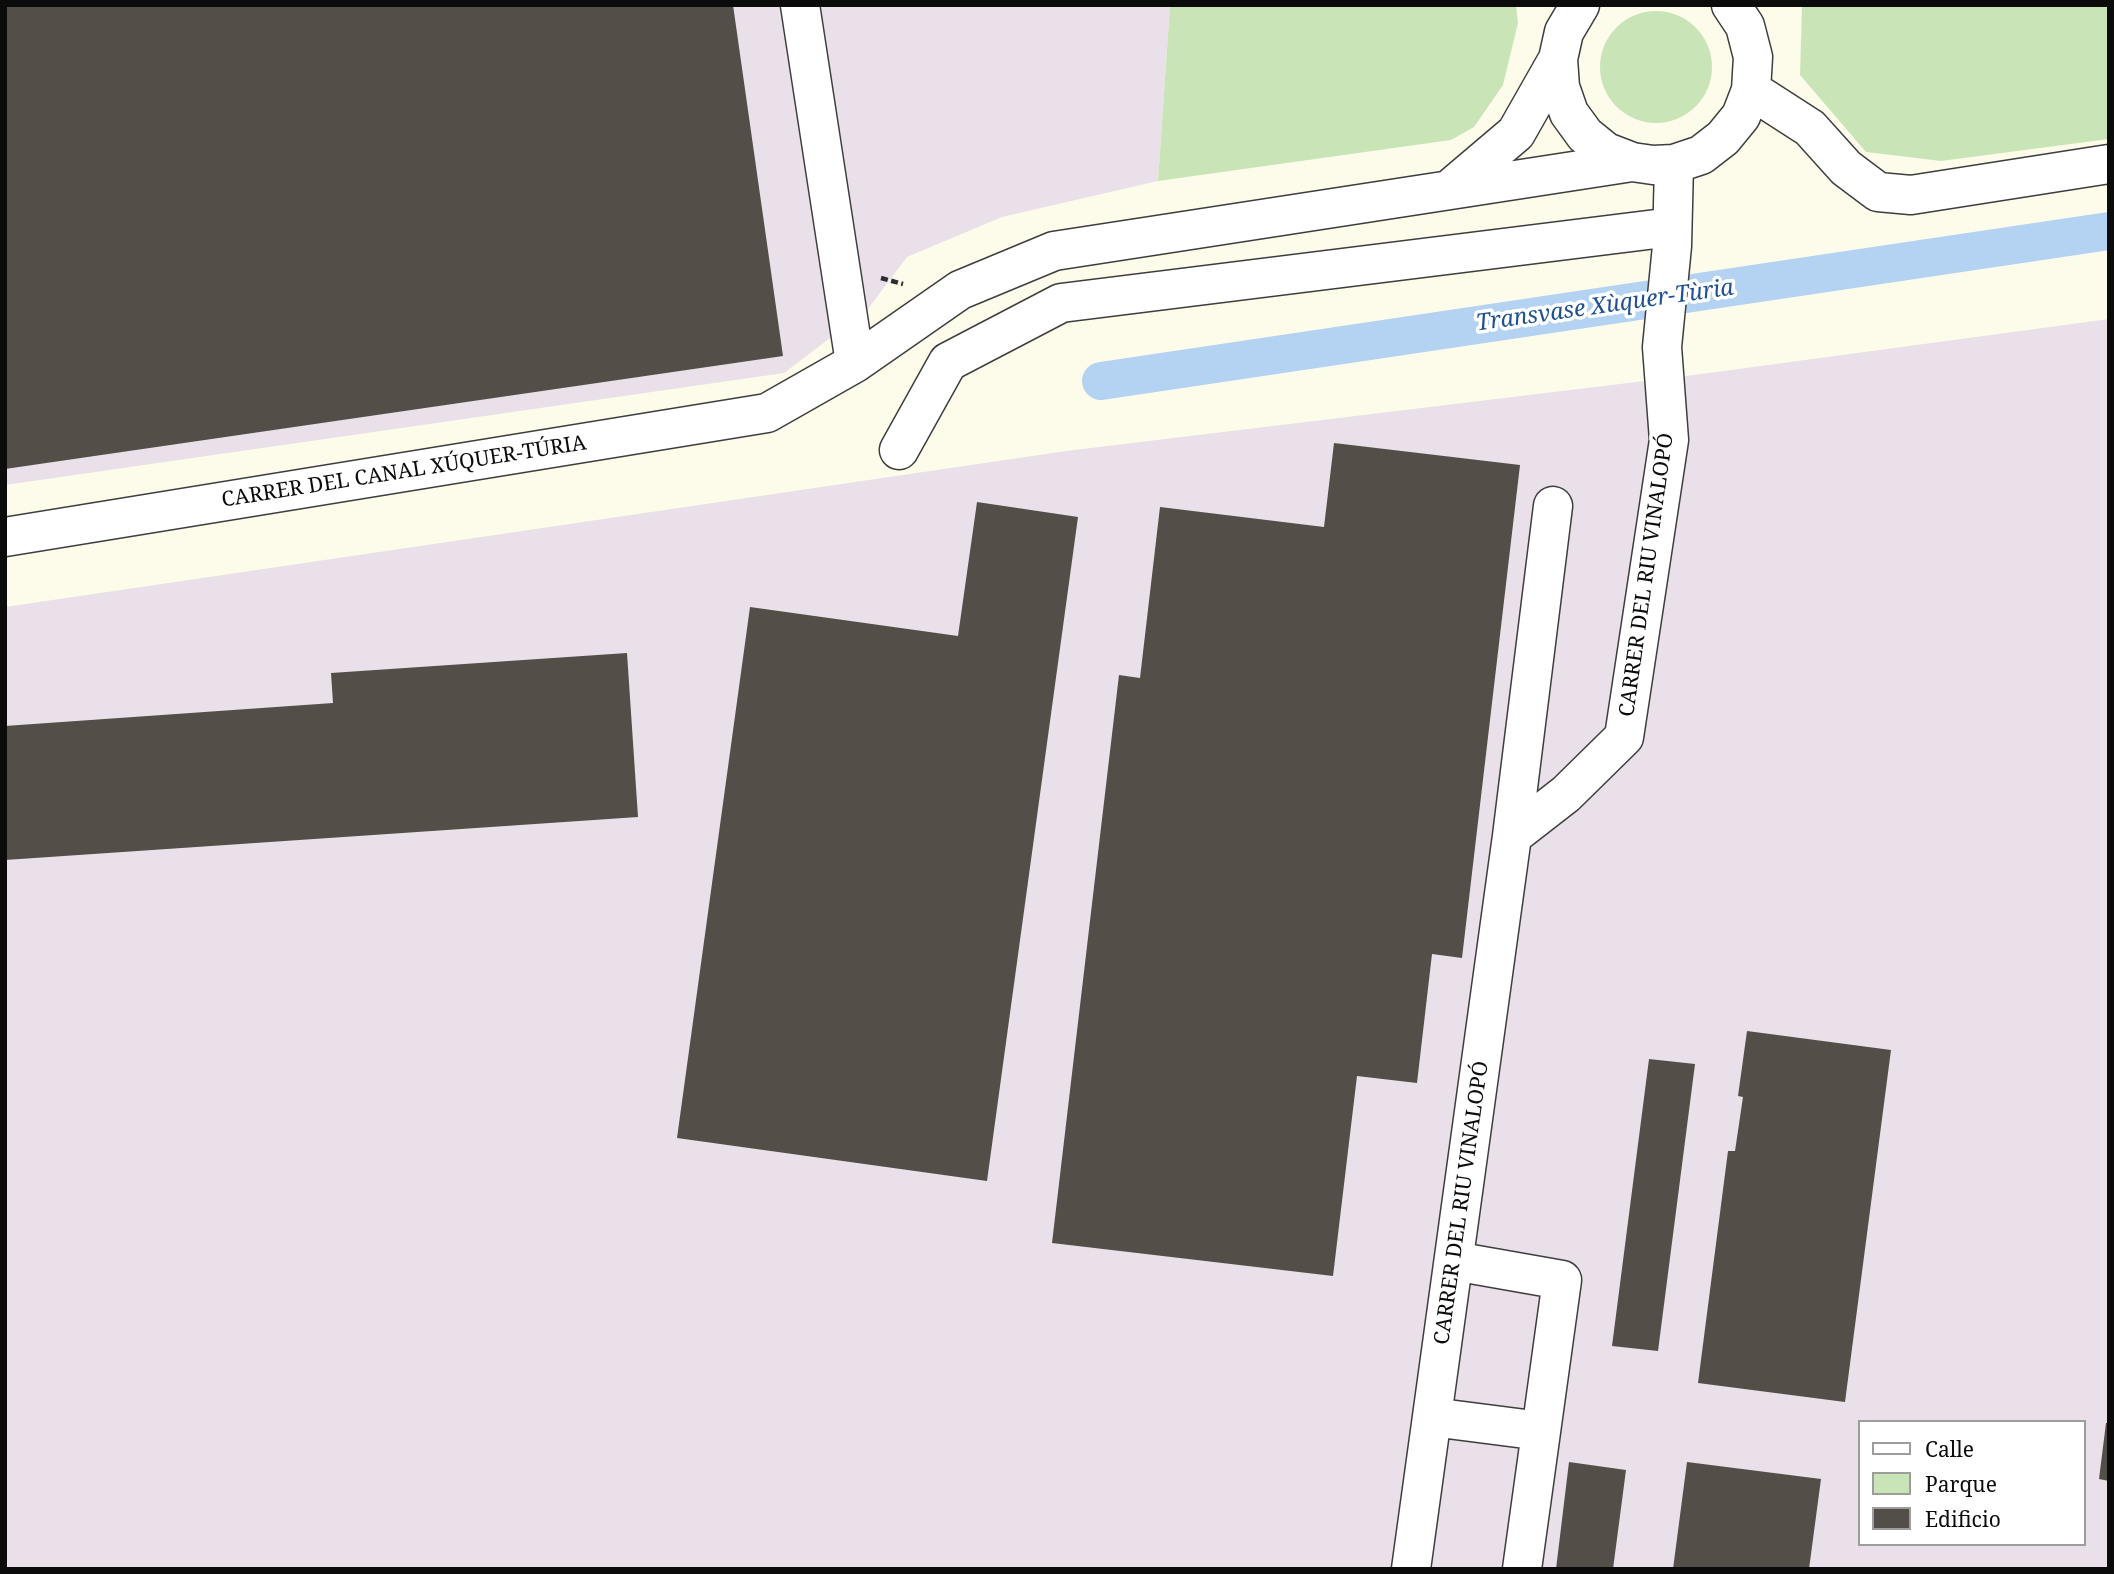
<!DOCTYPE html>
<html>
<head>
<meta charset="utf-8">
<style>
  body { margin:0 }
  #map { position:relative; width:2114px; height:1574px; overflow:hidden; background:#fdfceb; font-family:"Noto Serif",serif }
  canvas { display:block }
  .frame { position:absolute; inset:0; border:7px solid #0b0b0b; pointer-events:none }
  .legend { position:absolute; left:1858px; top:1420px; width:228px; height:126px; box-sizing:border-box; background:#fff; border:2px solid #9d9d9d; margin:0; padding:9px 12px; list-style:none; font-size:21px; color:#0b0b0b }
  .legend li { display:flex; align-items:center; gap:14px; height:35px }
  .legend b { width:35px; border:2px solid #9d9d9d }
</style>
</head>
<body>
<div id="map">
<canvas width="2114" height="1574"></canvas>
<div class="frame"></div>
<ul class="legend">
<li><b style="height:9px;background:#fff"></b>Calle</li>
<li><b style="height:19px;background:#c9e5b8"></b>Parque</li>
<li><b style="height:19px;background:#534e48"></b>Edificio</li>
</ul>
</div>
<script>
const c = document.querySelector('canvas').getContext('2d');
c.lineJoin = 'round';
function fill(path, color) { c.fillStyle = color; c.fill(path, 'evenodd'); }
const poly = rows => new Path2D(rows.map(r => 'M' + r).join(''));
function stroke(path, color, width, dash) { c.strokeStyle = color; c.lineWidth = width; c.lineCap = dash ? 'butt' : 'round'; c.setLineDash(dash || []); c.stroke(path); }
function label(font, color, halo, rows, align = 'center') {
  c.font = font + ' "Noto Serif",serif'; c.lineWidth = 7; c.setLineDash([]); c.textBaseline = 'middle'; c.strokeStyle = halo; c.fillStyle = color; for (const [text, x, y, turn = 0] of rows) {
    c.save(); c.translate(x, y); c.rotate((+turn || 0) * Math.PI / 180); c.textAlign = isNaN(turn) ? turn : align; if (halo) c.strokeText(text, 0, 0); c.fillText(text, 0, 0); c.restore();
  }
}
fill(poly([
  [5,5,1170,5,1158,181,1002,217,907,257,867,310,784,373,5,485],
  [2109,319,2109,1569,5,1569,5,607,1066,451,1694,375],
  [1860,1422,2084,1422,2084,1544,1860,1544]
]), '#eae0e9');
fill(poly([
  [1170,5,1516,5,1518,23,1503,85,1474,127,1451,140,1158,181],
  [1802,5,2109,5,2109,139,1941,161,1866,152,1800,75],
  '1600 67a56 56 0 1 1 112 0a56 56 0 1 1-112 0Z'
]), '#c9e5b8');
stroke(poly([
  [1101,381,2109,231]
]), '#b4d2f1', 38);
fill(poly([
  [5,5,733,5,783,356,5,469],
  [1334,443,1520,465,1462,958,1432,954,1417,1083,1357,1076,1333,1276,1052,1243,1119,675,1140,678,1160,507,1324,527],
  [977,502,1078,517,987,1181,677,1138,750,607,958,636],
  [627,653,638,817,5,860,5,726,333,703,331,673],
  [1747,1031,1891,1050,1845,1402,1698,1383,1728,1151,1735,1151,1743,1097,1738,1096],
  [1649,1059,1695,1064,1658,1351,1612,1346],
  [2106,1423,2109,1423,2109,1481,2099,1479],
  [1569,1462,1626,1470,1613,1569,1556,1569],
  [1687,1462,1821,1479,1809,1569,1673,1569]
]), '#534e48');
const minor = poly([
  [800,5,855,363],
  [1580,5,1564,32,1558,59,1560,87,1569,113,1585,135,1606,152,1632,162,1653,165,1674,164,1701,155,1723,138,1741,116,1751,90,1753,57,1745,26,1731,5],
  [1751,90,1810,128,1846,168,1878,192,1911,195,2109,164],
  [1450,189,1516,133,1558,59],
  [899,450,948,362,1061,303,1672,227],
  [5,537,767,413,855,363,960,290,1054,251,1632,162],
  [1512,836,1566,794,1624,737,1669,440,1662,347,1672,246,1674,164],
  [1454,1261,1562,1280,1522,1569],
  [1432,1417,1541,1431],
  [1411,1569,1512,836,1553,506]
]);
stroke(minor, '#3e3e3e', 41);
stroke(poly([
  [881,278,903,284]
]), '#2d2d2d', 4.5, [7, 3.5]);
stroke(minor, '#fff', 38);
label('21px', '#0b0b0b', '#fff', [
  ["CARRER DEL CANAL XÚQUER-TÚRIA",404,472,-9],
  ["CARRER DEL RIU VINALOPÓ",1647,575,-82],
  ["CARRER DEL RIU VINALOPÓ",1462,1203,-82]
]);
label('italic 23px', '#1f5192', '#fff', [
  ["Transvase Xùquer-Tùria",1605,306,-8]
]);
</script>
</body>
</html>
